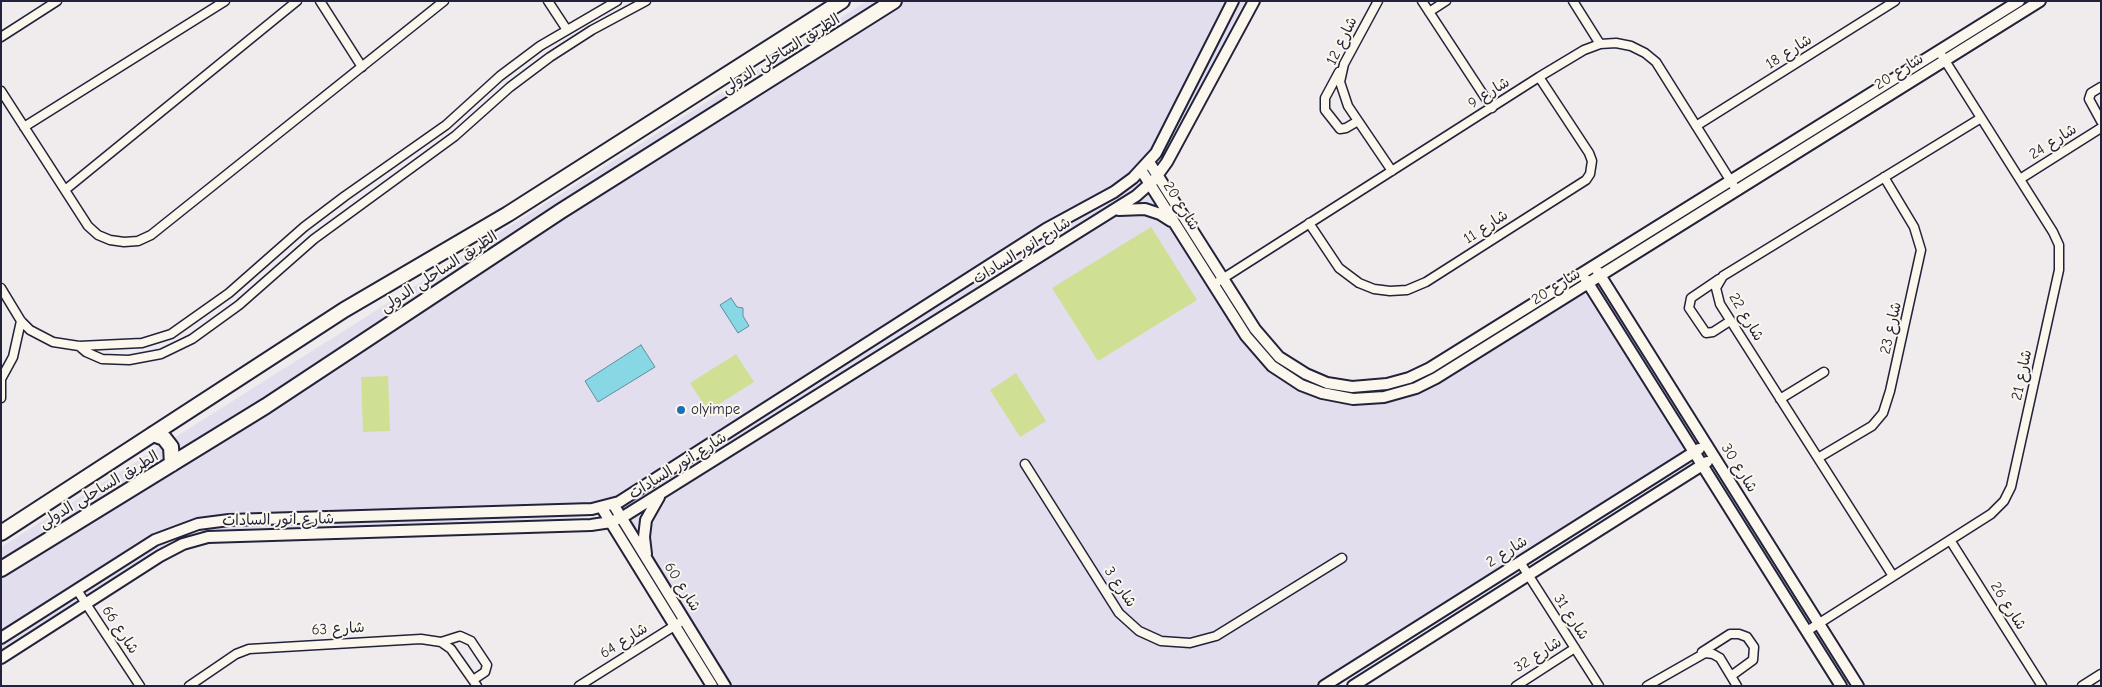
<!DOCTYPE html>
<html>
<head>
<meta charset="utf-8">
<style>
  body { margin:0 }
  #map { position:relative; width:2102px; height:687px; overflow:hidden; background:#f0eced; font-family:"Comic Neue",sans-serif }
  canvas { display:block }
  .frame { position:absolute; inset:0; border:2px solid #22223b; pointer-events:none }
</style>
</head>
<body>
<div id="map">
<canvas width="2102" height="687"></canvas>
<div class="frame"></div>
</div>
<script>
const c = document.querySelector('canvas').getContext('2d');
c.lineJoin = 'round';
function fill(path, color) { c.fillStyle = color; c.fill(path, 'evenodd'); }
const poly = rows => new Path2D(rows.map(r => 'M' + r).join(''));
function stroke(path, color, width, dash) { c.strokeStyle = color; c.lineWidth = width; c.lineCap = dash ? 'butt' : 'round'; c.setLineDash(dash || []); c.stroke(path); }
function label(font, color, halo, rows, align = 'center') {
  c.font = font + ' "Comic Neue","Playpen Sans Arabic",sans-serif'; c.lineWidth = 4; c.setLineDash([]); c.textBaseline = 'middle'; c.strokeStyle = halo; c.fillStyle = color; for (const [text, x, y, turn = 0] of rows) {
    c.save(); c.translate(x, y); c.rotate((+turn || 0) * Math.PI / 180); c.textAlign = isNaN(turn) ? turn : align; if (halo) c.strokeText(text, 0, 0); c.fillText(text, 0, 0); c.restore();
  }
}
fill(poly([
  [867,1,1245,1,1165,155,1151,173,1247,326,1275,360,1295,376,1328,390,1363,393,1397,388,1419,381,1452,362,1592,276,1704,455,1338,686,719,686,612,514,543,521,201,530,173,540,1,649,1,547]
]), '#e3deee');
fill(poly([
  [1151,227,1197,300,1098,361,1052,288],
  [736,354,754,382,708,411,690,383],
  [1016,373,1046,421,1020,437,990,390],
  [388,376,390,431,363,432,361,377]
]), '#cfe095');
const water = poly([
  [731,298,737,307,743,308,743,316,749,326,738,333,720,305,731,298],
  [641,345,655,367,598,402,585,381,641,345]
]);
fill(water, '#88d7e5');
stroke(water, '#5f8fa1', 1);
const street = poly([
  [320,1,362,67],
  [548,1,567,30],
  [1378,1,1344,64,1340,82,1348,106,1392,171],
  [1422,1,1492,108],
  [1573,1,1600,44],
  [1429,12,1446,1],
  [1,37,57,1],
  [1339,72,1325,98,1325,110,1340,129,1346,128,1358,121],
  [2101,87,2091,93,2089,99,2101,121],
  [1,91,88,226,98,235,110,240,124,242,138,241,151,235,444,1],
  [1696,126,1895,1],
  [24,127,225,1],
  [2020,179,2101,128],
  [65,190,297,1],
  [1309,223,1339,268,1359,283,1374,289,1390,291,1407,290,1426,282,1586,180,1590,174,1592,161,1589,153,1539,77],
  [1719,279,1691,298,1689,308,1706,333,1713,332,1730,321],
  [1219,281,1539,77,1584,50,1600,44,1616,43,1631,46,1645,53,1656,62,1737,191],
  [1,288,21,321,30,330,53,342,79,346,142,343,171,334,229,293,304,227,345,196,446,125,500,76,540,46,617,1],
  [79,346,86,352,102,359,129,360,161,354,192,339,239,305,314,239,455,136,510,87,550,57,592,30,646,1],
  [1,379,13,357,21,321],
  [1,398,1,379],
  [1780,399,1824,372],
  [1818,458,1872,426,1883,413,1890,391,1921,250,1914,227,1884,177],
  [1025,464,1119,613,1139,631,1161,641,1190,643,1216,636,1342,558],
  [1950,540,2042,686],
  [1520,562,1599,686],
  [1893,576,1720,304,1716,288,1723,276,1981,118],
  [77,590,140,686],
  [1807,631,1991,514,2004,501,2011,487,2059,270,2059,245,2053,232,1939,51],
  [441,642,460,636,471,641,487,665,485,672,473,680],
  [1702,652,1730,634,1739,634,1747,637,1754,647,1753,660,1731,676],
  [189,686,236,654,249,649,421,639,441,642,451,649,477,686],
  [579,686,679,623],
  [1516,686,1575,648],
  [1647,686,1705,653,1713,654,1720,658,1737,686],
  [2082,686,2101,674]
]);
const secondary = poly([
  [1149,162,1255,329,1279,357,1306,374,1327,383,1352,387,1387,384,1409,378,1430,368,2019,1],
  [1141,170,1246,336,1272,366,1301,385,1322,393,1353,399,1384,397,1416,388,1436,378,2040,1],
  [1119,210,1145,209,1160,214,1171,221],
  [1598,272,1858,686],
  [1586,280,1841,686],
  [613,504,725,686],
  [602,508,712,686],
  [646,554,644,537,646,520,659,497],
  [1,638,155,540,198,524,229,520,592,509,619,502,1046,229,1114,192,1133,178,1156,153,1233,1],
  [1,658,160,556,183,544,208,537,591,525,611,522,626,515,1136,196,1154,180,1167,162,1254,1],
  [1324,686,1699,449],
  [1353,686,1707,462]
]);
const highway = poly([
  [153,434,164,438,171,447,172,464],
  [1,533,344,310,508,214,842,1],
  [1,569,266,406,561,211,894,1]
]);
stroke(street, '#22223b', 11);
stroke(secondary, '#22223b', 14);
stroke(highway, '#22223b', 18);
stroke(street, '#fbf7ec', 8);
stroke(secondary, '#fbf7ec', 10);
stroke(highway, '#fbf7ec', 14);
for (const [x, y, r, color] of [
  [681,410,5,"#1f6fb2"]
]) { const dot = new Path2D(); dot.arc(x, y, r, 0, 2 * Math.PI); c.fillStyle = color; c.fill(dot); stroke(dot, '#fbf7ec', 2); }
label('15px', '#22223b', '#fbf7ec', [
  ["شارع 12",1342,41,-64],
  ["شارع 18",1789,52,-32],
  ["الطريق الساحلى الدولى",781,54,-32],
  ["شارع 20",1899,72,-32],
  ["شارع 9",1489,93,-32],
  ["شارع 24",2053,142,-32],
  ["شارع 20",1181,206,58],
  ["شارع 11",1486,227,-33],
  ["شارع انور السادات",1022,251,-32],
  ["الطريق الساحلى الدولى",439,272,-33],
  ["شارع 20",1556,287,-32],
  ["شارع 22",1746,317,59],
  ["شارع 23",1891,328,-77],
  ["شارع 21",2022,375,-78],
  ["شارع انور السادات",678,466,-32],
  ["شارع 30",1739,468,58],
  ["الطريق الساحلى الدولى",99,490,-31],
  ["شارع انور السادات",278,520,-1],
  ["شارع 2",1507,552,-32],
  ["شارع 60",682,587,58],
  ["شارع 3",1120,587,56],
  ["شارع 26",2008,606,58],
  ["شارع 31",1571,617,57],
  ["شارع 63",338,629,-3],
  ["شارع 66",120,630,57],
  ["شارع 64",624,641,-32],
  ["شارع 32",1538,655,-32]
]);
label('15px', '#22223b', '#fbf7ec', [
  ["olyimpe",691,410]
], 'left');
</script>
</body>
</html>
